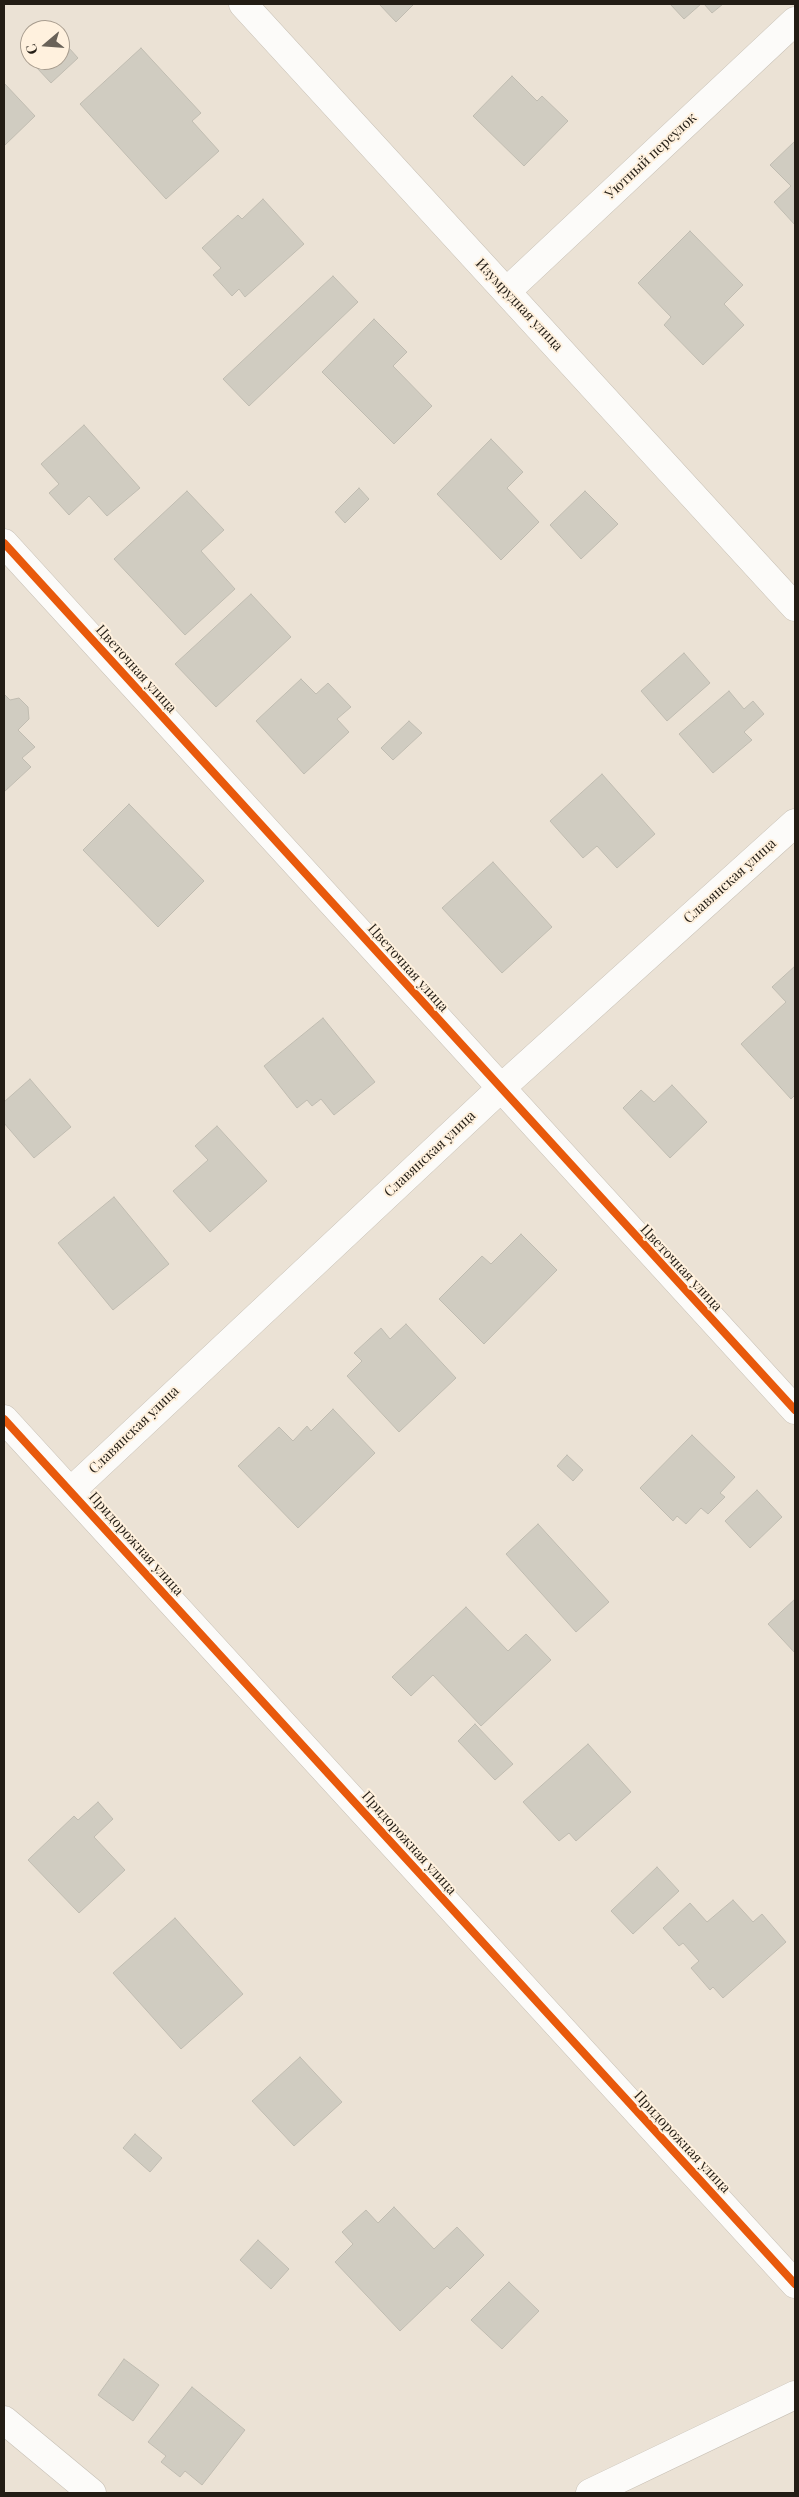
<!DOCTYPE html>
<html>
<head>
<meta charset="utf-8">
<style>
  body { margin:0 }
  #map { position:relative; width:799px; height:2497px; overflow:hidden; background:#ebe2d5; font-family:"Playfair Display",serif }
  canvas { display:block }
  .frame { position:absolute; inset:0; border:5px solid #231d15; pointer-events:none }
  .north { position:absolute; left:20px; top:20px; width:50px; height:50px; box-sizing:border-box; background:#fff1de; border:1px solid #a79c8e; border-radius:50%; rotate:252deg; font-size:14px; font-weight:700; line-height:20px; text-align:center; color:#231d15 }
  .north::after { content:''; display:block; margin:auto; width:18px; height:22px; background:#696258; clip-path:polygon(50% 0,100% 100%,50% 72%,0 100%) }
</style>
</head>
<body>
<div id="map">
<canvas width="799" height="2497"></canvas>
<div class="frame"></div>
<div class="north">С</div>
</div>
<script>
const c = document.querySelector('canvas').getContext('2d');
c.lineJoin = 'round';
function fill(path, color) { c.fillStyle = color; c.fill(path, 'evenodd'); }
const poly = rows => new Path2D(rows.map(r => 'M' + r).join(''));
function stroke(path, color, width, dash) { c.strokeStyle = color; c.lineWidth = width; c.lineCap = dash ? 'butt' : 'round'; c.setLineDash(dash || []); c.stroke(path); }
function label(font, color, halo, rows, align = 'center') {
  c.font = font + ' "Playfair Display",serif'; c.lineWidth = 4; c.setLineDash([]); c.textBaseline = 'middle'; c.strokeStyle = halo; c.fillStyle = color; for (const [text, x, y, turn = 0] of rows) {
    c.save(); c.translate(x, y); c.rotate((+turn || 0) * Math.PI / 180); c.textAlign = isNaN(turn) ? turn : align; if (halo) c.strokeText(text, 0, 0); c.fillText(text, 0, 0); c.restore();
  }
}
const building = poly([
  [379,4,414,4,396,22,379,4],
  [670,4,701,4,684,19,670,4],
  [704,4,723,4,712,13,704,4],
  [60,38,78,58,51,83,22,52,30,45,30,60,60,60,60,38],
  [141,48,201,113,192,121,219,151,166,199,80,104,141,48],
  [512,76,537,101,542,96,568,121,524,166,473,116,512,76],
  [4,83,35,116,4,146,4,83],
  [795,141,795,225,774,202,791,186,770,165,795,141],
  [263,199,304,244,245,297,239,289,232,296,213,275,221,268,202,248,238,215,242,219,263,199],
  [690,231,743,285,724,304,744,325,703,365,664,325,671,317,638,283,690,231],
  [333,276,358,302,249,406,223,379,333,276],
  [374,319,407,352,393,366,432,406,394,444,322,372,374,319],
  [84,425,140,488,107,516,89,496,69,515,49,493,59,484,41,464,84,425],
  [491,439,523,472,507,488,539,522,501,560,437,494,491,439],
  [359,488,369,499,345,523,335,512,359,488],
  [187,491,224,530,201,551,235,589,185,635,114,559,187,491],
  [585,491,618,524,581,559,550,525,585,491],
  [251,594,291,637,216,707,175,664,251,594],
  [684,653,710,683,667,721,641,691,684,653],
  [301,679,316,694,328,683,351,707,337,719,349,732,304,774,256,721,301,679],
  [729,691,744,709,753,701,764,714,744,732,752,740,713,773,679,734,729,691],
  [4,694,10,700,19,698,28,707,29,719,18,730,35,747,22,758,31,767,4,792,4,694],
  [409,721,422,733,393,760,381,748,409,721],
  [602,774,655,834,617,868,597,846,583,858,550,821,602,774],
  [129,804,204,881,158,927,83,850,129,804],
  [493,862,552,927,502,973,442,908,493,862],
  [795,966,795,1095,791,1099,741,1044,786,1002,772,987,795,966],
  [323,1018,375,1082,334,1115,321,1099,312,1106,307,1100,297,1108,264,1066,323,1018],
  [30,1079,71,1127,34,1158,4,1123,4,1102,30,1079],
  [672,1085,707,1122,670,1158,623,1108,641,1090,654,1102,672,1085],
  [217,1126,267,1181,210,1232,173,1191,208,1160,195,1146,217,1126],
  [114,1197,169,1264,113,1310,58,1243,114,1197],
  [521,1234,557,1270,484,1344,439,1299,482,1256,491,1264,521,1234],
  [406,1324,456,1378,399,1432,347,1376,362,1361,354,1353,381,1328,390,1339,406,1324],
  [333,1409,375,1453,298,1528,238,1466,279,1427,293,1441,307,1426,311,1431,333,1409],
  [692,1435,735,1477,720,1493,725,1497,708,1514,701,1508,686,1524,677,1516,673,1521,640,1488,692,1435],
  [567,1455,583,1470,573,1481,557,1466,567,1455],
  [757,1490,782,1517,750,1548,725,1521,757,1490],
  [538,1524,609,1602,576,1632,506,1554,538,1524],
  [795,1599,795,1653,768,1624,795,1599],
  [466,1607,508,1651,526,1634,551,1660,481,1726,433,1675,411,1696,392,1677,466,1607],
  [475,1724,513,1764,495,1780,458,1741,475,1724],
  [588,1744,631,1792,576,1841,569,1833,559,1841,523,1802,588,1744],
  [98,1802,113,1819,94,1837,125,1870,79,1913,28,1860,74,1816,78,1820,98,1802],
  [657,1867,679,1891,633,1934,611,1911,657,1867],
  [733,1900,753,1922,762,1914,786,1942,723,1998,713,1987,710,1990,691,1968,699,1961,683,1943,679,1946,663,1928,690,1903,707,1922,733,1900],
  [175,1918,243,1994,181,2049,113,1973,175,1918],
  [300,2057,342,2102,294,2146,252,2101,300,2057],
  [135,2134,162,2158,150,2172,123,2148,135,2134],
  [394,2207,434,2249,457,2227,484,2255,450,2289,447,2286,400,2331,335,2262,353,2244,342,2232,366,2210,378,2223,394,2207],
  [258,2240,289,2269,271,2289,240,2260,258,2240],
  [509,2282,539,2311,502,2349,471,2320,509,2282],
  [124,2359,159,2385,133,2421,98,2395,124,2359],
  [192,2387,245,2430,202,2485,185,2471,180,2477,161,2462,166,2456,148,2442,192,2387]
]);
fill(building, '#d0ccc1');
stroke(building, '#c0bcb1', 1);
const street = poly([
  [243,4,795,607],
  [507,291,795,21],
  [4,543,795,1410],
  [71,1491,500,1089,795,823],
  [4,2420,92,2493],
  [590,2493,795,2395]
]);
const secondary = poly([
  [4,1419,795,2284]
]);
stroke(street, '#c6bfb4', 29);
stroke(secondary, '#c6bfb4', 29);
stroke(street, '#fcfbf9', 28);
stroke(secondary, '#fcfbf9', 28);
stroke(poly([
  [4,543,795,1410],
  [4,1419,795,2284]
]), '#e8590c', 8);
label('14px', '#231d15', '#fff1de', [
  ["Уютный переулок",651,156,-43],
  ["Изумрудная улица",519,305,47],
  ["Цветочная улица",136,669,48],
  ["Славянская улица",730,881,-42],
  ["Цветочная улица",408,968,48],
  ["Славянская улица",430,1154,-43],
  ["Цветочная улица",681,1268,47],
  ["Славянская улица",134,1430,-44],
  ["Придорожная улица",136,1544,48],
  ["Придорожная улица",409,1843,48],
  ["Придорожная улица",682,2142,47]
]);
</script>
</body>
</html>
